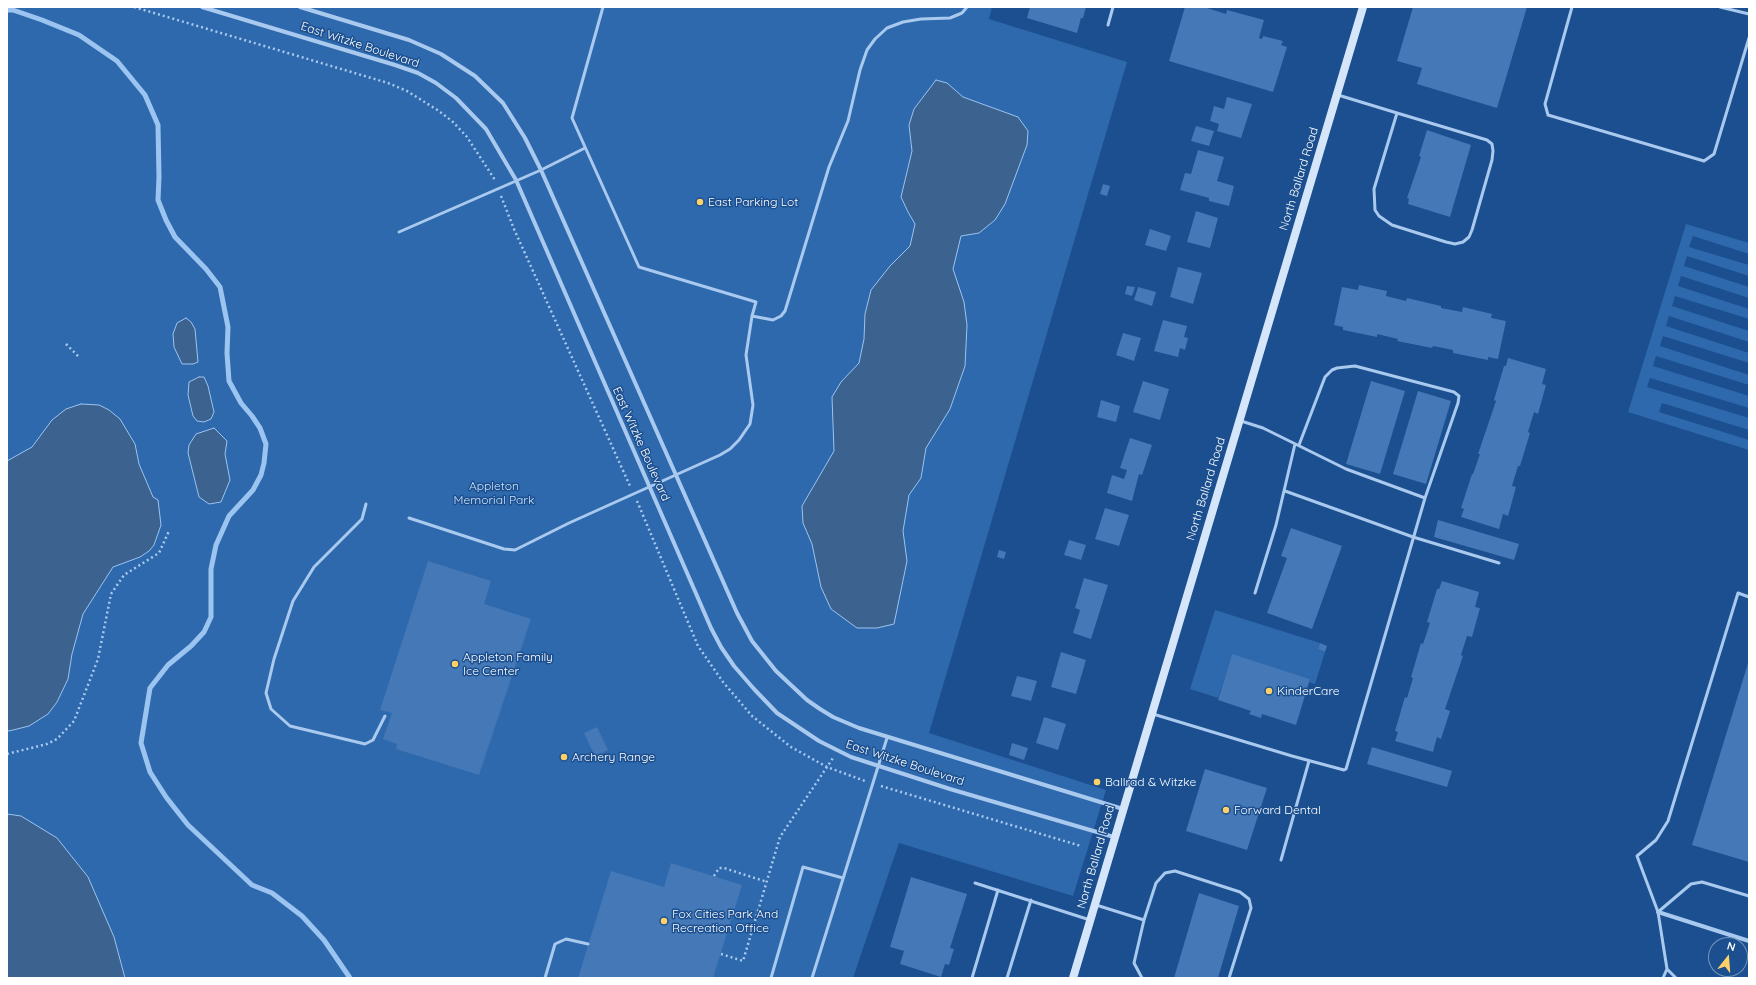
<!DOCTYPE html>
<html>
<head>
<meta charset="utf-8">
<style>
  body { margin:0 }
  #map { position:relative; width:1756px; height:985px; overflow:hidden; background:#1b4f8f; font-family:Quicksand,sans-serif }
  canvas { display:block }
  .frame { position:absolute; inset:0; border:8px solid #fff; pointer-events:none }
  .north { position:absolute; left:1708px; top:937px; width:40px; height:40px; box-sizing:border-box; background:#1b4f8f; border:1px solid #7695bc; border-radius:50%; rotate:17deg; font-size:11px; font-weight:700; line-height:16px; text-align:center; color:#fff }
  .north::after { content:''; display:block; margin:auto; width:14px; height:18px; background:#ffd166; clip-path:polygon(50% 0,100% 100%,50% 72%,0 100%) }
</style>
</head>
<body>
<div id="map">
<canvas width="1756" height="985"></canvas>
<div class="frame"></div>
<div class="north">N</div>
</div>
<script>
const c = document.querySelector('canvas').getContext('2d');
c.lineJoin = 'round';
function fill(path, color) { c.fillStyle = color; c.fill(path, 'evenodd'); }
const poly = rows => new Path2D(rows.map(r => 'M' + r).join(''));
function stroke(path, color, width, dash) { c.strokeStyle = color; c.lineWidth = width; c.lineCap = dash ? 'butt' : 'round'; c.setLineDash(dash || []); c.stroke(path); }
function label(font, color, halo, rows, align = 'center') {
  c.font = font + ' Quicksand,sans-serif'; c.lineWidth = 3; c.setLineDash([]); c.textBaseline = 'middle'; c.strokeStyle = halo; c.fillStyle = color; for (const [text, x, y, turn = 0] of rows) {
    c.save(); c.translate(x, y); c.rotate((+turn || 0) * Math.PI / 180); c.textAlign = isNaN(turn) ? turn : align; if (halo) c.strokeText(text, 0, 0); c.fillText(text, 0, 0); c.restore();
  }
}
fill(poly([
  [7,7,992,7,989,19,1127,62,929,733,1106,790,1073,896,899,843,853,978,7,978],
  [1686,224,1749,243,1749,254,1693,236,1689,247,1749,265,1749,276,1687,256,1684,266,1749,287,1749,298,1681,276,1678,286,1749,309,1749,319,1675,296,1672,306,1749,331,1749,342,1669,316,1666,326,1749,353,1749,363,1663,336,1660,346,1749,375,1749,385,1656,356,1653,366,1749,396,1749,408,1650,378,1647,387,1749,418,1749,430,1662,403,1659,412,1749,440,1749,450,1628,412],
  [1215,610,1320,643,1318,649,1325,652,1315,684,1309,682,1310,679,1232,655,1218,698,1190,689]
]), '#2e69ad');
const water = poly([
  [936,80,947,83,963,97,1018,117,1028,131,1027,145,1005,204,995,220,979,233,961,236,953,269,964,302,967,325,965,366,950,409,926,448,921,478,909,495,903,531,907,561,894,624,877,628,857,628,831,609,821,587,812,544,803,523,802,506,834,451,832,397,841,382,859,363,864,339,865,314,871,290,890,266,910,246,915,224,908,212,901,197,912,151,909,125,914,109,936,80],
  [186,318,191,322,195,329,198,362,193,364,182,364,174,347,173,334,177,323,186,318],
  [199,377,204,377,208,386,214,412,211,419,204,422,197,421,193,416,188,395,189,382,199,377],
  [81,404,99,405,109,410,120,419,135,444,139,464,153,497,158,500,161,525,154,545,149,551,140,557,113,567,83,614,72,654,68,679,57,702,48,714,29,726,9,731,7,730,7,461,32,447,52,420,66,409,81,404],
  [214,428,227,441,225,454,230,480,221,502,209,504,199,497,188,453,189,445,196,434,214,428],
  [7,814,21,816,57,838,88,877,114,937,125,978,7,978,7,814]
]);
fill(water, '#3c6290');
stroke(water, '#9cc4f0', 1);
stroke(poly([
  [7,10,13,10,42,20,79,35,117,61,145,95,158,125,159,177,158,200,166,220,175,237,206,269,220,287,228,327,227,353,229,381,241,403,252,416,260,428,266,444,264,463,261,475,253,490,229,516,216,545,211,569,211,617,204,632,191,646,168,665,150,688,141,743,150,772,166,797,188,825,252,885,272,893,302,916,324,940,350,978]
]), '#9cc4f0', 5);
fill(poly([
  [1030,7,1086,7,1083,18,1081,18,1077,33,1027,18],
  [1185,7,1204,7,1226,14,1227,10,1264,20,1259,38,1262,39,1263,36,1283,41,1281,45,1287,47,1273,92,1169,61],
  [1413,7,1527,7,1497,108,1417,84,1422,68,1397,61],
  [1227,97,1252,104,1241,138,1217,131,1219,124,1210,121,1214,106,1224,109],
  [1196,126,1214,131,1209,146,1191,141],
  [1427,130,1471,145,1450,217,1408,204,1409,199,1407,198,1421,157,1419,156],
  [1198,150,1224,157,1217,181,1234,186,1229,206,1209,201,1209,198,1180,190,1185,173,1191,174],
  [1103,184,1110,186,1107,196,1100,194],
  [1196,211,1218,218,1210,248,1187,242],
  [1150,229,1171,236,1166,251,1145,245],
  [1178,267,1202,273,1193,304,1170,297],
  [1359,285,1387,291,1386,296,1406,301,1407,298,1441,306,1441,308,1462,312,1463,307,1492,314,1491,318,1506,321,1498,359,1488,357,1488,360,1453,353,1453,350,1433,346,1432,348,1397,341,1398,339,1377,334,1377,337,1343,330,1343,327,1334,325,1342,287,1358,290],
  [1127,286,1135,287,1132,296,1125,294],
  [1138,287,1156,292,1152,306,1134,300],
  [1163,320,1187,326,1184,337,1188,338,1185,350,1180,348,1178,357,1154,351],
  [1123,333,1141,338,1134,361,1116,355],
  [1508,358,1546,369,1542,384,1546,385,1538,414,1534,412,1528,432,1530,433,1520,466,1518,466,1512,486,1516,487,1508,516,1503,514,1499,529,1461,517,1464,509,1461,508,1472,474,1473,474,1480,454,1478,454,1496,401,1494,400,1504,366,1506,366],
  [1143,381,1169,389,1160,420,1133,412],
  [1371,381,1405,391,1380,474,1346,464],
  [1418,391,1451,401,1426,484,1393,474],
  [1101,400,1120,406,1116,422,1097,417],
  [1130,438,1152,445,1142,475,1139,474,1132,501,1107,493,1112,475,1124,479,1127,470,1120,468],
  [1105,508,1129,515,1119,546,1095,539],
  [1438,520,1519,544,1514,560,1434,537],
  [1291,528,1342,546,1312,629,1267,613,1287,558,1281,556],
  [1069,540,1086,545,1081,560,1064,555],
  [999,550,1006,552,1004,559,997,557],
  [428,561,491,581,484,604,531,619,479,775,396,749,397,744,383,739,392,713,380,710],
  [1084,578,1108,585,1091,639,1073,633,1080,610,1075,608],
  [1442,581,1479,592,1475,607,1480,608,1472,637,1467,636,1461,655,1463,656,1445,709,1450,711,1441,739,1437,737,1433,752,1395,741,1398,732,1395,731,1405,697,1407,698,1413,678,1411,677,1421,643,1423,644,1430,623,1427,622,1437,589,1439,589],
  [1320,643,1327,646,1325,652,1318,649],
  [1061,652,1086,660,1076,694,1051,687],
  [1232,654,1310,679,1296,725,1262,714,1261,718,1249,714,1251,711,1218,700],
  [1749,660,1749,862,1692,845],
  [1017,676,1037,681,1031,701,1011,696],
  [1044,717,1066,724,1058,750,1036,743],
  [597,727,608,750,595,757,584,733],
  [1012,743,1028,748,1024,760,1009,755],
  [1372,747,1452,771,1447,787,1367,764],
  [1205,769,1267,788,1247,850,1186,831],
  [671,863,742,885,713,978,578,978,611,871,664,887],
  [911,877,967,894,950,948,954,949,949,965,945,964,941,977,900,964,904,951,890,947],
  [1199,893,1239,906,1218,978,1174,978]
]), '#4478b7');
stroke(poly([
  [134,7,388,83,407,91,439,111,453,122,467,137,495,180],
  [501,196,514,229,630,486],
  [66,344,78,356],
  [637,501,698,646,723,682,752,716,791,747,827,767,865,781],
  [7,754,47,744,57,739,74,721,98,659,111,594,124,575,159,553,169,531],
  [881,786,1081,846],
  [714,876,719,868,724,868,767,882],
  [721,954,743,961,780,837,833,758]
]), '#a9c9ee', 2.5, [2, 3]);
stroke(poly([
  [1572,7,1545,104,1548,115,1704,161,1714,154,1749,38],
  [1720,7,1749,14],
  [1108,25,1113,7],
  [1338,95,1397,113,1374,189,1375,210,1379,216,1392,225,1446,242,1455,244,1463,242,1469,237,1472,230,1492,160,1493,151,1492,144,1487,140,1397,113],
  [399,232,541,170,585,148],
  [752,316,773,320,781,316,785,311,829,167,848,121,860,70,867,50,875,39,887,28,903,22,921,19,950,18,962,13,967,7],
  [1299,445,1325,377,1332,370,1337,368,1355,366,1454,392,1459,396,1458,403,1425,498],
  [1285,491,1413,537,1499,563],
  [366,504,362,519,314,567,293,601,274,659,266,693,271,709,290,726,365,744,373,740,385,716],
  [409,518,504,549,515,550,569,523,720,455,730,449,739,440,750,424,753,405,746,355,752,316,756,302,639,267,572,118,603,7],
  [1255,593,1276,525,1295,444],
  [1153,714,1292,756,1344,770,1346,769,1425,498,1346,469,1263,428,1241,421],
  [1281,860,1309,761],
  [975,883,1090,920],
  [1096,905,1144,920],
  [1658,912,1691,884,1702,882,1749,896],
  [1667,969,1676,978],
  [545,978,555,944,566,939,588,944],
  [771,978,803,867,843,878],
  [812,978,887,738],
  [972,978,998,890],
  [1007,978,1031,900],
  [1142,978,1134,963,1144,920,1156,883,1165,873,1175,871,1240,892,1249,899,1251,908,1229,978],
  [1663,978,1667,969,1658,912,1637,856,1656,840,1668,821,1738,593,1749,597]
]), '#a9c9ee', 3);
stroke(poly([
  [202,7,395,65,418,73,436,83,456,98,486,129,516,180,711,628,721,647,734,666,754,689,777,713,819,741,851,757,950,789,1114,837],
  [300,7,409,40,441,54,475,76,503,103,525,138,541,170,737,613,752,641,776,671,807,700,820,709,833,717,859,728,1123,809],
  [1658,912,1749,941]
]), '#a9c9ee', 4);
stroke(poly([
  [1073,978,1363,7]
]), '#d6e6fa', 8);
for (const [x, y, r, color] of [
  [700,202,4,"#ffd166"],
  [455,664,4,"#ffd166"],
  [1269,691,4,"#ffd166"],
  [564,757,4,"#ffd166"],
  [1097,782,4,"#ffd166"],
  [1226,810,4,"#ffd166"],
  [664,921,4,"#ffd166"]
]) { const dot = new Path2D(); dot.arc(x, y, r, 0, 2 * Math.PI); c.fillStyle = color; c.fill(dot); stroke(dot, '#1b4f8f', 1.5); }
label('12px', '#fff', '#1b4f8f', [
  ["East Witzke Boulevard",360,45,18],
  ["North Ballard Road",1299,179,-73],
  ["East Witzke Boulevard",641,444,66],
  ["North Ballard Road",1206,489,-73],
  ["East Witzke Boulevard",905,763,18],
  ["North Ballard Road",1096,857,-74]
]);
label('12px', '#fff', '#1b4f8f', [
  ["East Parking Lot",708,202],
  ["Appleton Family",463,657],
  ["Ice Center",463,671],
  ["KinderCare",1277,691],
  ["Archery Range",572,757],
  ["Ballrad & Witzke",1105,782],
  ["Forward Dental",1234,810],
  ["Fox Cities Park And",672,914],
  ["Recreation Office",672,928]
], 'left');
label('12px', '#cfe3fa', '#1b4f8f', [
  ["Appleton",494,486],
  ["Memorial Park",494,500]
]);
</script>
</body>
</html>
